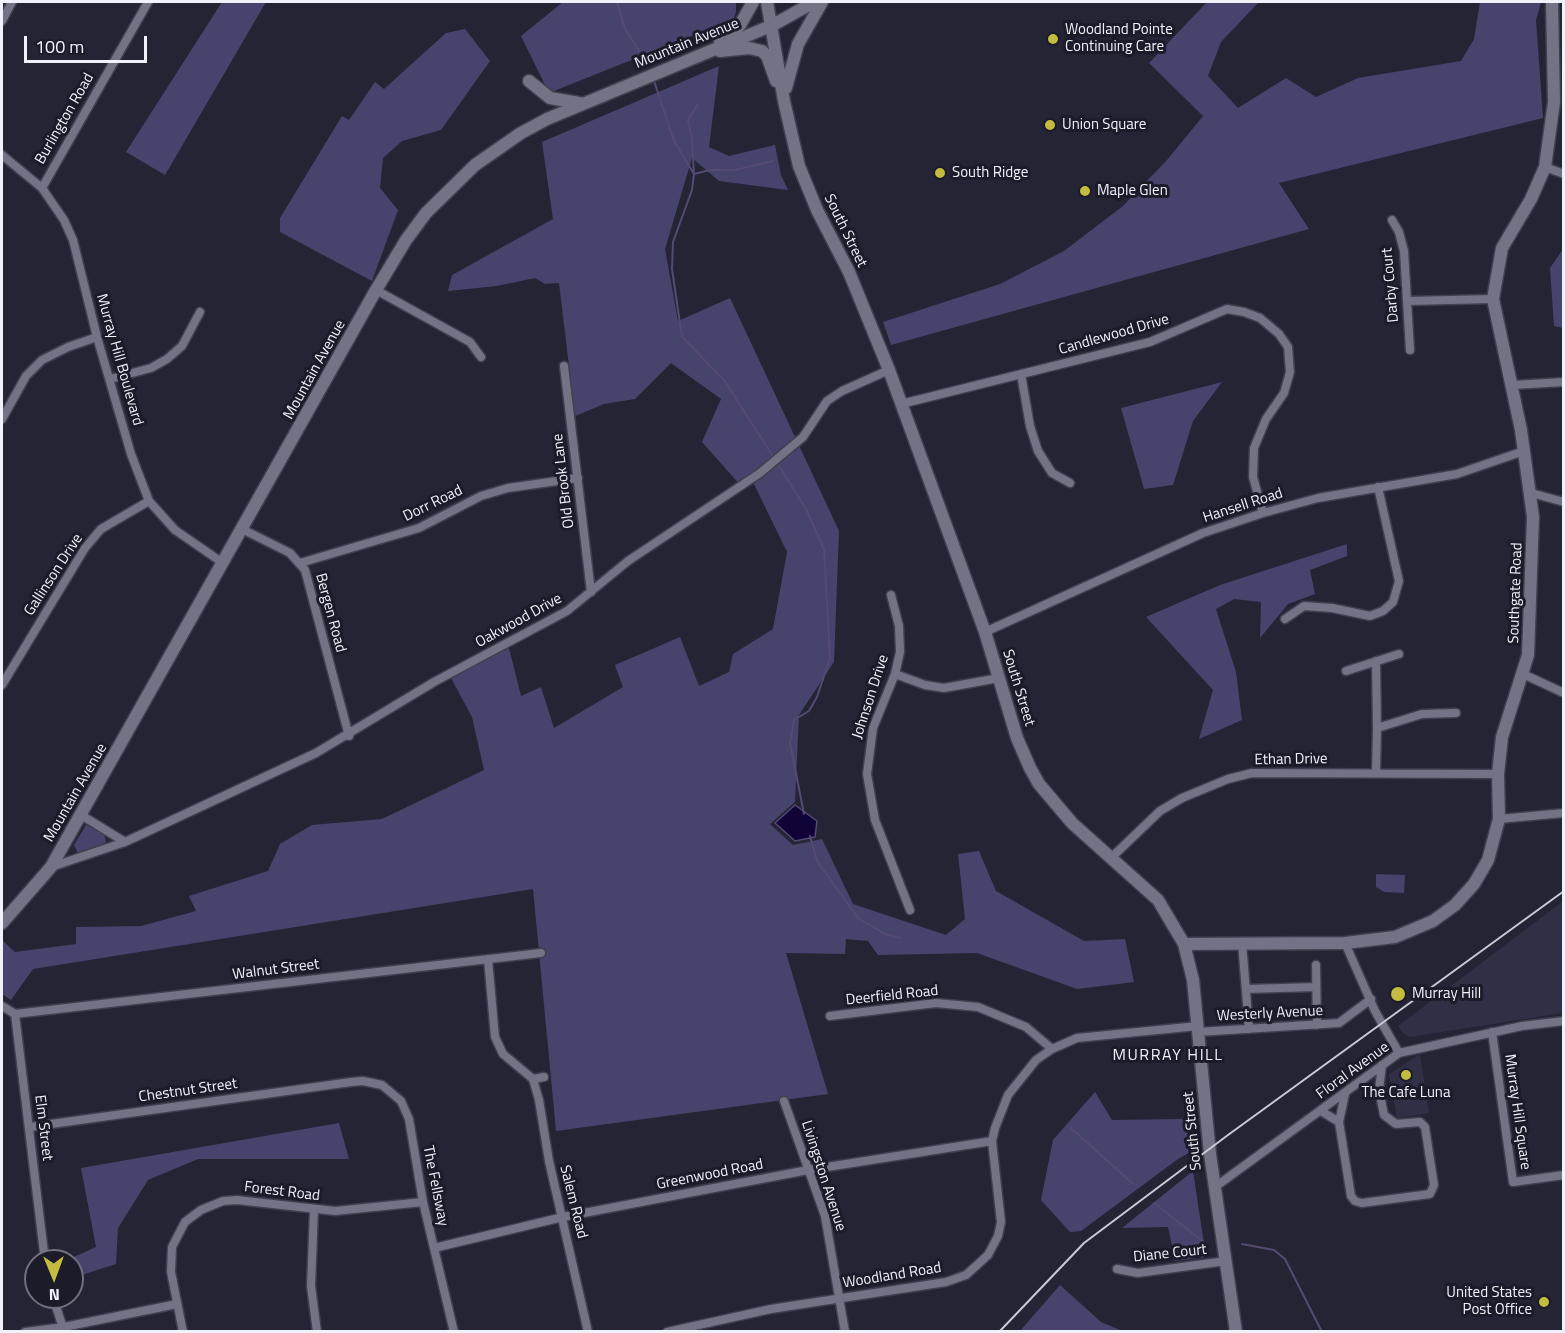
<!DOCTYPE html>
<html>
<head>
<meta charset="utf-8">
<style>
  body { margin:0 }
  #map { position:relative; width:1565px; height:1333px; overflow:hidden; background:#252435; font-family:"Titillium Web",sans-serif }
  canvas { display:block }
  .frame { position:absolute; inset:0; border:3px solid #f1f1fc; pointer-events:none }
  .north { position:absolute; left:24px; top:1249px; width:60px; height:60px; box-sizing:border-box; background:#1c1b2a; border:2px solid #71717e; border-radius:50%; rotate:179deg; font-size:16px; font-weight:700; line-height:24px; text-align:center; color:#f1f1fc }
  .north::after { content:''; display:block; margin:auto; width:21px; height:27px; background:#c4bc3e; clip-path:polygon(50% 0,100% 100%,50% 72%,0 100%) }
  .scale { position:absolute; left:24px; top:36px; width:123px; height:27px; box-sizing:border-box; border:3px solid #f1f1fc; border-top:0; padding-left:8px; font-size:18px; line-height:21px; white-space:nowrap; color:#f1f1fc; -webkit-text-stroke:4px #1c1b2a; paint-order:stroke }
</style>
</head>
<body>
<div id="map">
<canvas width="1565" height="1333"></canvas>
<div class="frame"></div>
<div class="north">N</div>
<div class="scale">100 m</div>
</div>
<script>
const c = document.querySelector('canvas').getContext('2d');
c.lineJoin = 'round';
function fill(path, color) { c.fillStyle = color; c.fill(path, 'evenodd'); }
const poly = rows => new Path2D(rows.map(r => 'M' + r).join(''));
function stroke(path, color, width, dash) { c.strokeStyle = color; c.lineWidth = width; c.lineCap = dash ? 'butt' : 'round'; c.setLineDash(dash || []); c.stroke(path); }
function label(font, color, halo, rows, align = 'center') {
  c.font = font + ' "Titillium Web",sans-serif'; c.lineWidth = 6; c.setLineDash([]); c.textBaseline = 'middle'; c.strokeStyle = halo; c.fillStyle = color; for (const [text, x, y, turn = 0] of rows) {
    c.save(); c.translate(x, y); c.rotate((+turn || 0) * Math.PI / 180); c.textAlign = isNaN(turn) ? turn : align; if (halo) c.strokeText(text, 0, 0); c.fillText(text, 0, 0); c.restore();
  }
}
fill(poly([
  [1562,902,1563,1013,1410,1037,1404,1034,1398,1026],
  [1420,1054,1429,1113,1397,1118,1389,1074]
]), '#302f45');
fill(poly([
  [222,2,266,2,165,175,126,152],
  [563,2,736,2,736,11,734,19,549,93,521,36],
  [1207,2,1259,2,1221,42,1208,76,1238,108,1286,78,1316,97,1358,78,1461,61,1474,39,1480,2,1541,2,1536,20,1543,118,1279,183,1309,229,891,345,883,322,1000,284,1064,251,1123,206,1167,160,1203,116,1149,63],
  [465,29,490,61,441,130,402,141,383,158,380,188,398,210,372,281,280,232,280,218,342,116,349,120,375,82,384,89,446,33],
  [719,66,709,147,729,156,775,145,781,175,788,190,719,181,692,158,665,249,678,321,730,298,839,531,834,662,799,715,795,802,770,824,793,845,822,839,853,904,946,935,965,919,958,854,979,851,996,891,1084,941,1125,939,1134,982,1077,989,977,953,878,955,868,941,846,939,845,954,786,953,828,1094,556,1131,533,889,33,969,11,1000,2,994,2,940,15,952,76,944,76,927,141,926,196,911,189,896,268,871,280,844,312,825,382,819,484,770,472,717,451,678,509,648,521,696,541,687,554,728,623,687,615,665,680,637,699,686,729,672,733,654,773,629,787,552,752,480,742,487,702,442,721,399,671,363,635,399,604,404,575,416,559,283,545,284,535,278,497,286,448,291,452,275,553,219,542,142],
  [1563,249,1563,328,1554,326,1550,268],
  [1222,382,1193,421,1173,485,1144,489,1121,408],
  [1347,544,1347,556,1310,570,1315,594,1288,604,1260,638,1261,602,1234,599,1216,609,1236,672,1242,720,1199,739,1213,690,1146,617,1220,585],
  [86,825,104,834,106,842,82,854,78,853,74,845],
  [1376,874,1405,875,1404,893,1384,892,1376,887],
  [1095,1092,1112,1120,1184,1119,1194,1150,1178,1159,1081,1231,1070,1232,1041,1200,1053,1140],
  [339,1123,349,1159,198,1159,148,1180,118,1228,116,1264,72,1278,72,1261,65,1261,96,1247,81,1168],
  [1193,1171,1206,1257,1175,1261,1168,1227,1122,1228],
  [1060,1285,1101,1322,1122,1331,1020,1331]
]), '#46446c');
const water = poly([
  [795,805,817,821,815,837,795,841,775,823,795,805]
]);
fill(water, '#110337');
stroke(water, '#544a72', 1.5);
stroke(poly([
  [617,2,625,29,647,63],
  [654,81,674,141,694,174,710,170,735,170,773,161],
  [698,104,688,120,692,139,694,174,692,190,673,242,672,269,682,337,724,380,774,458],
  [777,463,806,509,824,549,830,658,817,697,809,711,794,720,790,743,804,814],
  [810,836,817,861,858,918,885,934,901,938],
  [1071,1128,1133,1184],
  [1154,1203,1205,1243],
  [1242,1244,1274,1250,1285,1259,1322,1332]
]), '#544a72', 2);
const street = poly([
  [2,21,12,2],
  [2,155,42,188,64,220,73,240,97,337,131,454,149,501,175,530,223,563],
  [1545,167,1564,174],
  [42,188,148,2],
  [1392,220,1399,232,1404,251,1410,350],
  [376,290,470,342,481,357],
  [1408,301,1493,299],
  [564,366,591,592],
  [1021,374,1030,426,1038,451,1052,473,1070,483],
  [110,379,151,368,167,359,182,346,200,312],
  [1513,385,1564,382],
  [901,404,1150,342,1227,309,1244,312,1260,318,1279,334,1288,347,1289,360,1290,372,1284,393,1266,419,1254,448,1253,477,1263,513],
  [2,419,26,376,42,360,68,347,97,337],
  [1531,493,1564,502],
  [242,529,290,553,305,570,349,736],
  [300,563,419,528,481,496,508,488,578,478],
  [891,595,899,626,900,652,895,674,873,728,867,774,875,820,910,910],
  [1285,619,1304,606,1332,608,1370,616,1383,611,1393,602,1399,581,1378,487],
  [985,632,1203,533,1263,513,1318,498,1457,474,1524,451],
  [1376,661,1377,728],
  [1346,671,1399,654],
  [895,674,925,685,944,688,999,678],
  [1523,674,1564,693],
  [2,685,85,548,101,529,149,501],
  [1376,773,1377,728,1422,714,1456,713],
  [81,815,125,842],
  [1499,819,1564,813],
  [1112,857,1160,811,1182,798,1228,779,1252,773,1498,774],
  [51,867,125,842,316,753,434,682,567,611,628,561,760,473,803,437,827,401,842,391,889,370],
  [1242,942,1249,1029],
  [1345,943,1375,1011,1399,1053],
  [488,959,495,1037,503,1054,533,1079,544,1077],
  [1316,965,1317,1025],
  [1246,989,1316,987],
  [2,1006,15,1014,45,1261],
  [15,1014,541,953],
  [830,1016,936,1003,978,1007,1026,1027,1052,1049],
  [1198,1032,1339,1023,1371,999],
  [1492,1032,1513,1182,1564,1175],
  [533,1079,539,1100,549,1161,588,1332],
  [784,1101,825,1216,845,1332],
  [1321,1111,1339,1122,1351,1196,1355,1201,1362,1203,1430,1194,1434,1185,1425,1127,1420,1122,1396,1124,1384,1115,1379,1090,1382,1065],
  [1339,1122,1345,1094],
  [30,1127,351,1082,363,1081,382,1085,401,1101,409,1119,423,1202,454,1332],
  [1215,1187,1399,1053,1522,1026,1564,1021],
  [314,1210,311,1286,317,1332],
  [434,1248,563,1217,808,1170,992,1141],
  [1117,1269,1138,1273,1226,1261],
  [53,1297,64,1331],
  [25,1332,64,1327,177,1304],
  [183,1332,171,1272,172,1247,185,1222,201,1210,223,1201,237,1200,335,1211,423,1202],
  [667,1332,771,1309,946,1282,966,1275,988,1255,998,1236,1001,1222,992,1141,995,1128,1008,1095,1036,1060,1052,1049,1077,1038,1198,1026]
]);
const secondary = poly([
  [767,2,784,101,799,166,817,210,849,272,889,370,985,632,1017,738,1030,768,1039,784,1072,823,1158,900,1184,944,1193,980,1210,1154,1236,1332],
  [720,42,740,25,753,2],
  [720,51,749,48,762,51,767,56,776,81],
  [529,81,550,98,579,103],
  [786,88,798,44,822,2],
  [2,923,51,867,376,290,406,240,426,213,475,165,521,133,547,119,773,25,814,2],
  [1184,944,1345,943,1395,937,1433,921,1455,905,1474,884,1488,860,1499,819,1498,774,1502,737,1528,655,1533,517,1521,430,1493,299,1502,248,1531,199,1545,167,1554,102,1552,2]
]);
stroke(street, '#403f4d', 11);
stroke(secondary, '#403f4d', 15);
stroke(street, '#737386', 8);
stroke(secondary, '#737386', 12);
stroke(poly([
  [999,1332,1084,1243,1228,1135,1564,891]
]), '#cacad6', 2);
for (const [x, y, r, color] of [
  [1053,39,6,"#c4bc3e"],
  [1050,125,6,"#c4bc3e"],
  [940,173,6,"#c4bc3e"],
  [1085,191,6,"#c4bc3e"],
  [1398,994,8,"#c4bc3e"],
  [1406,1075,6,"#c4bc3e"],
  [1544,1302,6,"#c4bc3e"]
]) { const dot = new Path2D(); dot.arc(x, y, r, 0, 2 * Math.PI); c.fillStyle = color; c.fill(dot); stroke(dot, '#1c1b2a', 2); }
label('15px', '#f1f1fc', '#1c1b2a', [
  ["Woodland Pointe",1065,30],
  ["Continuing Care",1065,47],
  ["Union Square",1062,125],
  ["South Ridge",952,173],
  ["Maple Glen",1097,191],
  ["Murray Hill",1412,994],
  ["The Cafe Luna",1406,1093,"center"],
  ["United States",1532,1293,"right"],
  ["Post Office",1532,1310,"right"]
], 'left');
label('15px', '#f1f1fc', '#1c1b2a', [
  ["Mountain Avenue",687,44,-22],
  ["Burlington Road",65,119,-60],
  ["South Street",845,231,64],
  ["Darby Court",1391,285,-95],
  ["Candlewood Drive",1114,335,-16],
  ["Murray Hill Boulevard",119,360,74],
  ["Mountain Avenue",315,370,-61],
  ["Old Brook Lane",564,481,-97],
  ["Dorr Road",433,504,-26],
  ["Hansell Road",1243,506,-18],
  ["Gallinson Drive",54,575,-57],
  ["Southgate Road",1516,593,-88],
  ["Bergen Road",330,613,75],
  ["Oakwood Drive",519,621,-29],
  ["South Street",1018,688,73],
  ["Johnson Drive",871,697,-72],
  ["Ethan Drive",1291,760,-1],
  ["Mountain Avenue",76,793,-60],
  ["Walnut Street",276,970,-7],
  ["Deerfield Road",892,996,-6],
  ["Westerly Avenue",1270,1014,-3],
  ["Floral Avenue",1353,1071,-36],
  ["Chestnut Street",188,1091,-8],
  ["Murray Hill Square",1517,1112,82],
  ["Elm Street",43,1128,83],
  ["South Street",1193,1131,-96],
  ["Greenwood Road",710,1175,-11],
  ["Livingston Avenue",823,1176,72],
  ["The Fellsway",435,1186,79],
  ["Forest Road",282,1192,7],
  ["Salem Road",573,1202,76],
  ["Diane Court",1170,1254,-6],
  ["Woodland Road",892,1276,-9]
]);
c.letterSpacing = '1.5px';
label('16px', '#f1f1fc', '#1c1b2a', [
  ["MURRAY HILL",1168,1056]
]);
c.letterSpacing = '0px';
</script>
</body>
</html>
